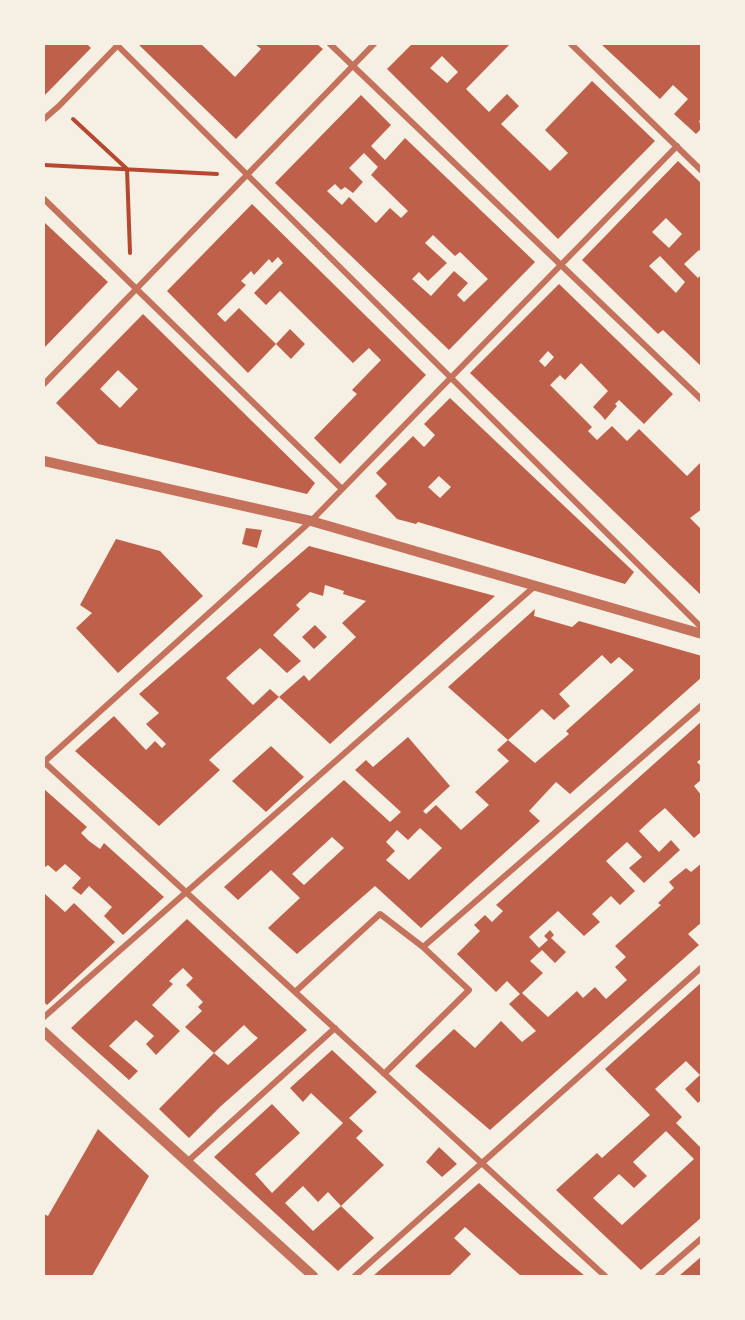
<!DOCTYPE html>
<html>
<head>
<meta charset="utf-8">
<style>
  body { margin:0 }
  #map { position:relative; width:745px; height:1320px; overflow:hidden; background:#f6efe4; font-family:Roboto,sans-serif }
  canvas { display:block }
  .frame { position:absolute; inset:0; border:45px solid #f6efe4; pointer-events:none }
</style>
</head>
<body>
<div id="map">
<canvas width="745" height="1320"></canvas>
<div class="frame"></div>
</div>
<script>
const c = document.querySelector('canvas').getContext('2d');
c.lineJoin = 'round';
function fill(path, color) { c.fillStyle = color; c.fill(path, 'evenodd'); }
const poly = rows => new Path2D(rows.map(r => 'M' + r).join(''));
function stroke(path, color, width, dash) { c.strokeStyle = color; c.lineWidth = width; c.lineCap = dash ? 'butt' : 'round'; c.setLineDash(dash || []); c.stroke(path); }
fill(poly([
  [44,44,87,44,91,48,44,96],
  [138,44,201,44,235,77,261,49,255,44,317,44,323,49,236,139],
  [412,44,510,44,466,89,489,112,507,94,519,106,501,124,550,171,568,153,545,130,592,81,655,141,558,239,387,69],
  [442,56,458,72,447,83,430,68],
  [601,44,702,44,702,119,699,121,702,128,696,134,674,114,688,99,673,85,660,99],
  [361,95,391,125,371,146,385,160,405,138,535,262,449,350,275,183],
  [364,153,378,167,371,175,408,211,401,218,390,208,376,223,349,197,342,205,327,191,335,184,341,190,345,187,353,193,363,182,349,168],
  [433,235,455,256,460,252,488,279,464,302,457,295,468,283,454,271,431,296,412,279,419,272,428,281,447,263,425,243],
  [678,161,702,184,702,252,699,250,684,264,698,278,702,274,702,367,663,330,658,334,582,260],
  [666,218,682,234,669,248,652,232],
  [660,256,685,282,676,293,649,266],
  [252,204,426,375,340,464,314,438,357,394,352,390,381,360,369,348,353,363,280,291,266,305,254,293,283,263,278,257,272,263,269,259,254,275,251,271,241,281,246,285,217,314,225,322,239,308,276,344,248,373,167,291],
  [44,222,108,282,44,348],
  [559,284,673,394,644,424,619,400,615,404,617,406,605,420,602,416,593,407,608,391,581,363,565,380,560,375,550,385,592,427,588,431,597,440,612,426,627,441,639,429,687,476,702,461,702,509,690,518,702,530,702,596,470,373],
  [548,351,554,357,545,367,539,361],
  [143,314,315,483,307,494,98,444,56,403],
  [118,370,138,389,120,408,100,389],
  [290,329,305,344,291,359,276,344],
  [450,398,634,572,625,584,418,522,416,524,397,519,375,496,387,484,376,473,413,436,424,447,426,445,435,435,424,424],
  [439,476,451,487,440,498,428,487],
  [246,528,262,530,257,548,242,544],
  [116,539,160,551,203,596,118,673,76,628,92,613,80,605],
  [309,546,495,596,330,744,279,697,304,675,309,681,356,637,342,623,366,601,343,594,344,591,325,585,323,596,310,592,296,605,300,609,273,635,301,661,287,673,260,648,226,678,253,705,270,689,279,697,209,760,220,770,159,826,75,751,114,716,146,750,155,741,162,748,166,744,146,724,159,713,139,694],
  [535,609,534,616,572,627,579,621,702,656,702,677,570,794,556,782,529,811,540,821,421,928,375,886,297,954,268,928,300,898,271,870,238,900,224,887,344,780,390,822,401,812,355,770,366,760,373,767,408,737,450,786,423,811,426,814,436,805,461,830,489,805,475,792,509,761,497,750,508,740,448,687],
  [602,655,611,664,619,657,634,670,566,731,569,734,535,763,508,740,542,709,554,720,570,706,559,694],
  [420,828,442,848,409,880,386,860,395,851,386,842,397,830,408,840],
  [332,837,344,848,304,885,292,874],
  [315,625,327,637,314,649,302,637],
  [702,721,702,758,697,762,702,767,702,779,694,786,702,796,702,831,694,838,665,808,652,819,639,831,659,852,671,840,680,850,644,883,629,868,642,857,627,842,606,861,635,891,620,905,611,896,592,914,600,922,584,936,558,911,529,937,539,948,548,940,544,936,550,930,554,935,551,938,566,952,555,963,542,950,530,961,543,973,522,993,548,1017,577,991,583,998,595,987,606,999,627,980,615,967,626,957,615,946,661,905,658,903,674,888,669,882,686,868,691,872,702,863,702,922,688,934,699,945,490,1130,415,1066,454,1029,475,1048,501,1021,522,1042,536,1031,509,1004,520,994,507,981,496,992,457,954,480,931,474,925,485,915,492,922,503,911,496,905],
  [271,746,304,777,266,812,232,781],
  [44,789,87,827,81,833,89,841,100,849,104,843,164,897,123,935,104,916,112,907,89,886,81,895,72,888,81,878,65,864,56,872,48,865,45,867,44,866],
  [45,894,65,912,74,903,115,942,47,1005,44,1002,44,895],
  [187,919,307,1030,221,1106,189,1138,159,1109,214,1053,228,1065,258,1038,253,1034,244,1025,214,1053,185,1027,202,1011,198,1007,203,1002,186,985,193,978,183,968,169,981,173,984,152,1005,180,1031,156,1055,146,1044,154,1036,136,1020,109,1046,138,1071,129,1080,71,1028],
  [702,982,702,1099,698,1103,685,1089,700,1075,686,1061,655,1089,682,1117,676,1123,702,1149,702,1217,641,1270,556,1190,597,1153,602,1158,650,1115,605,1069],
  [666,1131,694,1159,622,1225,593,1198,619,1174,634,1188,647,1176,633,1162],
  [332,1050,377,1092,349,1118,363,1131,356,1138,384,1165,341,1206,328,1192,318,1202,303,1186,285,1203,313,1231,341,1206,374,1238,338,1271,214,1157,272,1104,300,1133,255,1174,272,1193,343,1123,311,1093,303,1102,290,1088],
  [98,1129,149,1176,92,1276,44,1276,44,1214,48,1216],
  [439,1147,457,1164,442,1177,426,1162],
  [479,1183,555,1251,585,1276,521,1276,465,1227,454,1238,471,1254,449,1276,373,1276],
  [702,1256,702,1276,679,1276]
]), '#bf614a');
stroke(poly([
  [73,119,127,169,130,253],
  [44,165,217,174]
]), '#b5482f', 4);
stroke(poly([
  [116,44,702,628],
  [330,44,702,400],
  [571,44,702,171],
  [44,119,59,106,118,45],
  [44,199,342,489],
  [44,384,374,44],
  [44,762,311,521,677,146],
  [44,762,605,1276],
  [423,947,702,705],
  [295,992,380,914,423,947,469,990,384,1074],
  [44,1017,535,586],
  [187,1162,335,1028],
  [355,1276,702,967],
  [658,1276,702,1238]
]), '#c5725c', 6);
stroke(poly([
  [44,461,311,521,702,634],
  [44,1032,313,1276]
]), '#c5725c', 10);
</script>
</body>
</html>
